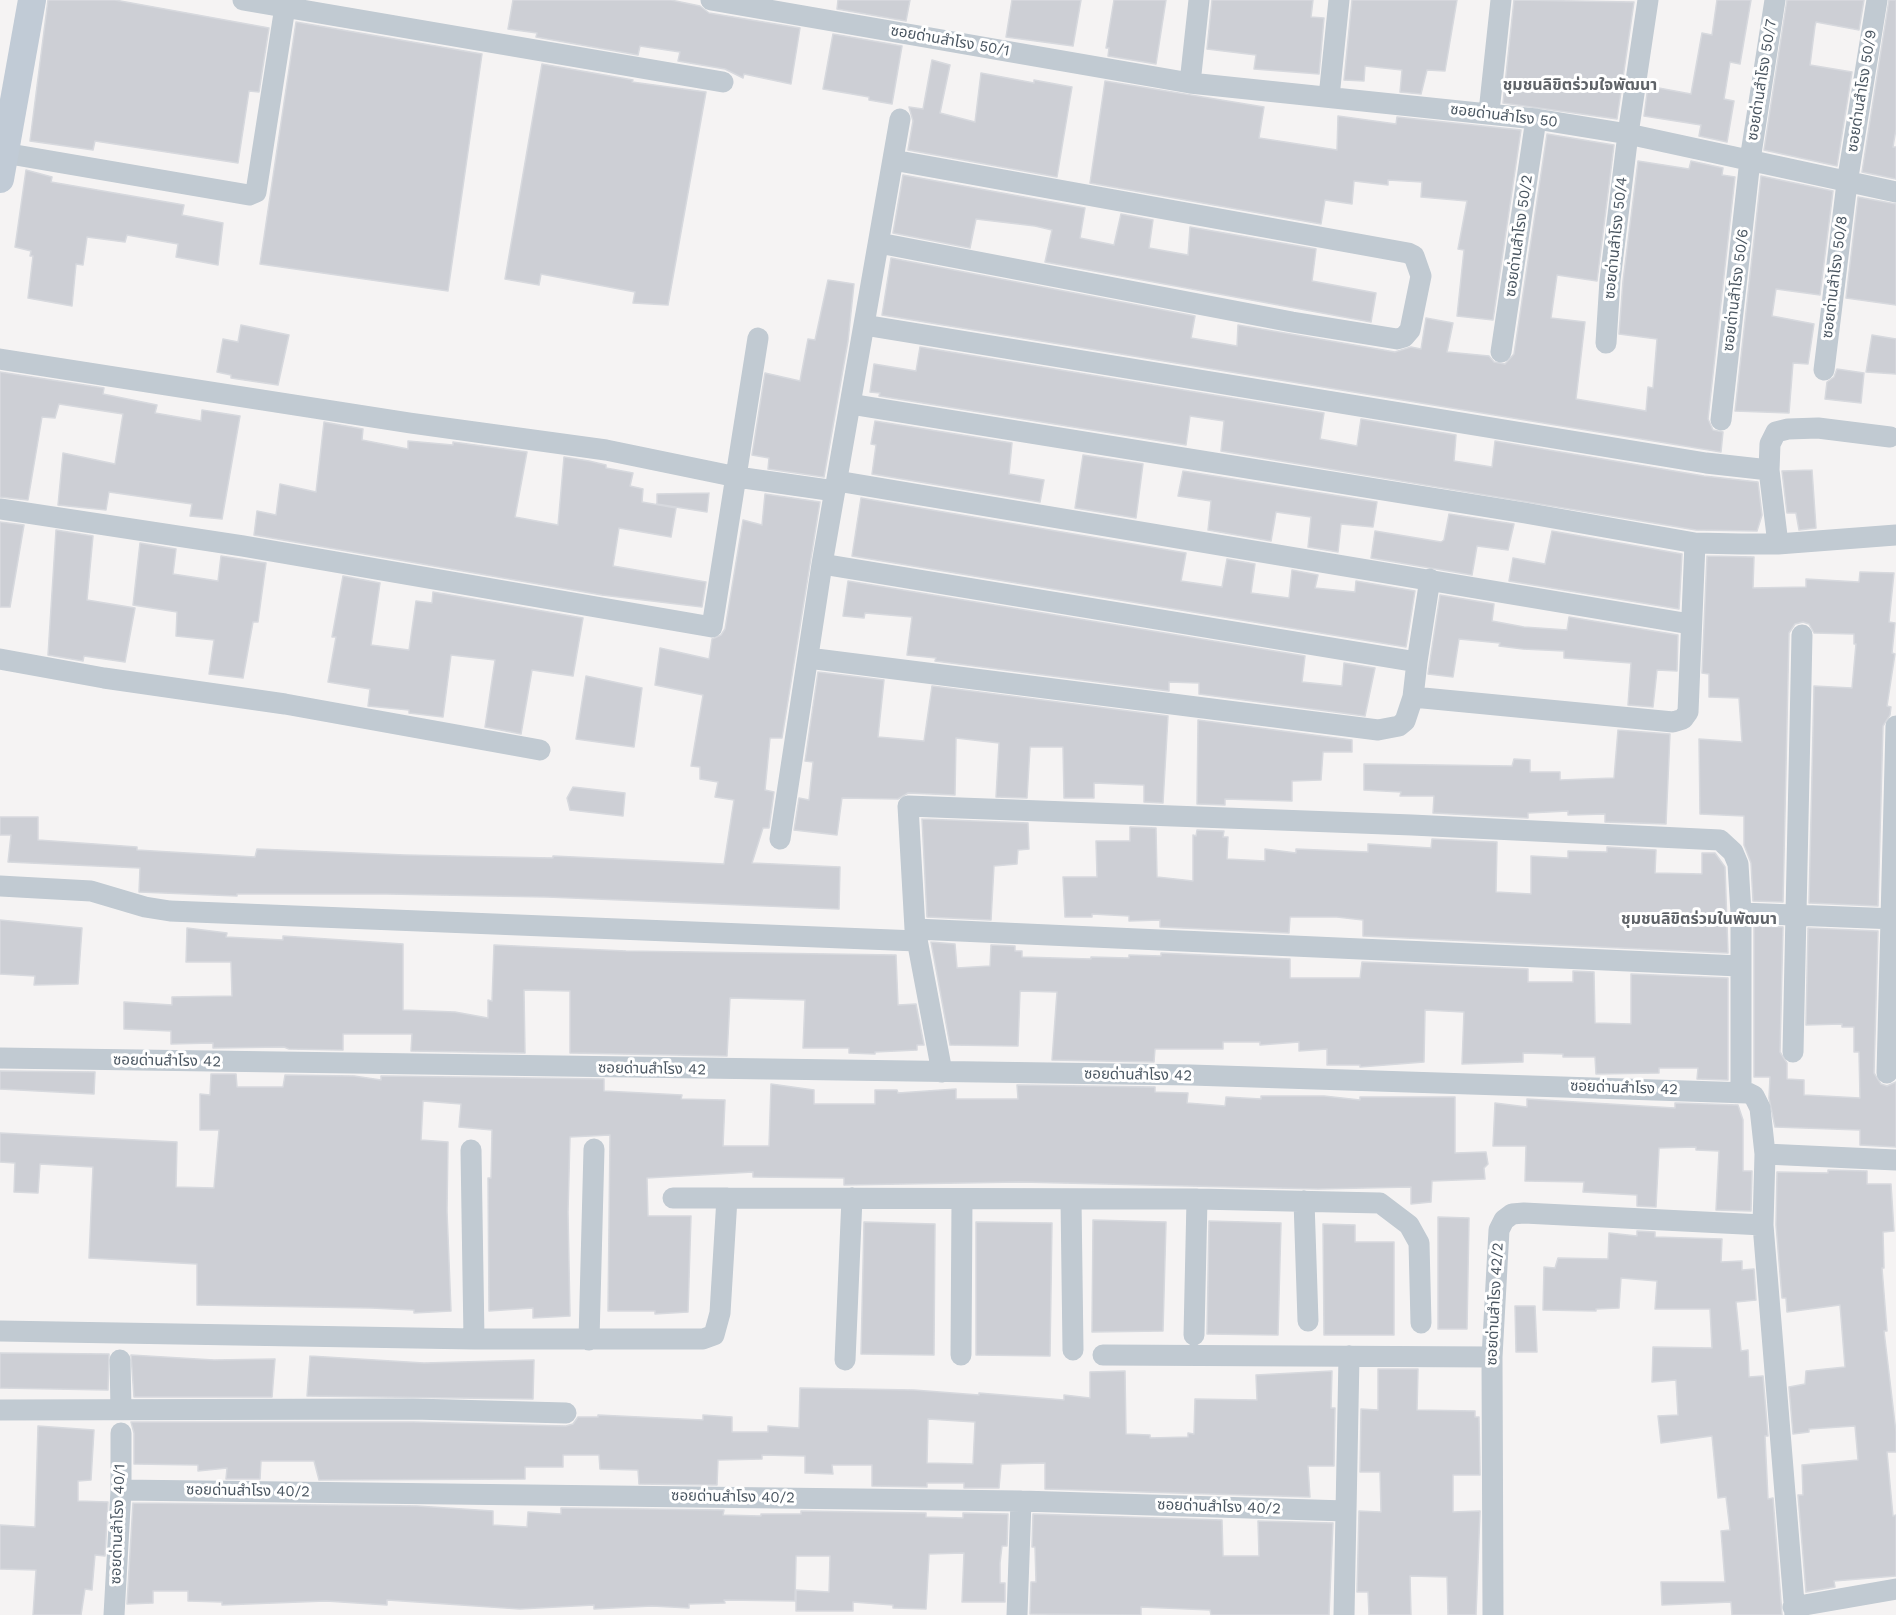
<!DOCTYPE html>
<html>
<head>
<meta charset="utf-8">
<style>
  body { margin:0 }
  canvas { display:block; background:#f5f3f3 }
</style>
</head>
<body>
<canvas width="1896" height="1615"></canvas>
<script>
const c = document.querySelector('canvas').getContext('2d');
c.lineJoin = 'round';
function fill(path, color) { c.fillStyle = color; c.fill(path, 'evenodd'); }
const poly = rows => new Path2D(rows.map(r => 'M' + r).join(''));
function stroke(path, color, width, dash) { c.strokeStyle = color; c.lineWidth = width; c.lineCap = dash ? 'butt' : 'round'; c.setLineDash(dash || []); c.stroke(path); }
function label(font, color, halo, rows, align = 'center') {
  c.font = font + ' "Work Sans","Noto Sans Thai",sans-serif'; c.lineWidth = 6; c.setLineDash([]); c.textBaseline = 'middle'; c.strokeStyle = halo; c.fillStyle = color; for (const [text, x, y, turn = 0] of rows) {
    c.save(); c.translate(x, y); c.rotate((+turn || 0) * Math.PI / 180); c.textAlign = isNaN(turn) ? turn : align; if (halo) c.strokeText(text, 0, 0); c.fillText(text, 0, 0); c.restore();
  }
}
const building = poly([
  [48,0,115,0,269,28,259,92,249,91,238,163,95,141,93,150,30,141,48,0],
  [513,0,671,0,700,6,709,13,800,28,791,84,744,74,743,78,725,69,678,61,680,52,640,46,638,55,536,37,537,33,508,29,513,0],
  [838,0,910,0,906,21,837,9,838,0],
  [1012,0,1081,0,1073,46,1006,37,1012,0],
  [1114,0,1166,0,1156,64,1108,56,1109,48,1106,48,1114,0],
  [1212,0,1313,0,1311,17,1324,18,1319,74,1254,69,1256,55,1207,49,1212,0],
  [1352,0,1457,0,1445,71,1427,70,1421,94,1400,92,1402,70,1365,66,1364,81,1344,80,1352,0],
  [1514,0,1634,2,1617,119,1503,103,1514,0],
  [1717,0,1751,0,1740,64,1730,62,1724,99,1734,101,1727,142,1699,136,1701,125,1644,116,1648,86,1691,94,1702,33,1712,35,1717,0],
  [1787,0,1864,0,1859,30,1816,22,1815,26,1810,65,1852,72,1837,166,1764,150,1787,0],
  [1889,0,1896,0,1896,129,1893,147,1896,147,1896,179,1862,172,1889,0],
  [296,22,482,54,448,291,260,264,296,22],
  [833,34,902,46,892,104,869,100,869,97,823,89,833,34],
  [932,60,950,65,940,113,975,122,981,73,1034,83,1034,80,1072,87,1057,177,908,150,913,121,909,107,923,109,932,60],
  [542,64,633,80,632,82,706,92,668,305,633,303,635,292,541,274,539,285,505,279,542,64],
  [1105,81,1264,107,1259,138,1337,150,1338,116,1396,124,1397,117,1521,130,1493,320,1457,316,1464,250,1458,249,1467,201,1421,197,1422,182,1388,180,1388,185,1354,181,1352,204,1325,200,1321,224,1090,183,1105,81],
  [1547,134,1614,145,1597,281,1557,275,1551,318,1585,322,1576,399,1646,411,1648,387,1653,388,1657,339,1619,334,1623,281,1638,161,1689,169,1691,161,1723,168,1722,175,1735,177,1708,419,1713,430,1723,432,1721,452,882,315,891,258,1195,316,1191,338,1237,346,1238,325,1395,352,1411,347,1421,349,1426,318,1453,323,1447,352,1489,356,1494,362,1505,364,1514,354,1547,134],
  [26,170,52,177,51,182,184,205,182,215,223,223,218,265,176,257,178,244,127,235,125,242,87,237,83,265,76,264,72,306,28,298,33,256,30,256,31,251,15,247,26,170],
  [903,175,1085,208,1080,238,1114,245,1121,214,1153,220,1149,248,1188,255,1190,227,1316,249,1312,281,1376,293,1371,322,1045,262,1052,230,1035,226,976,219,970,248,893,233,903,175],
  [1761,176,1833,191,1820,295,1776,289,1772,316,1814,324,1808,364,1793,363,1789,413,1735,411,1761,176],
  [1858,197,1896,204,1896,305,1846,298,1858,197],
  [828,280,854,284,848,341,824,477,768,469,769,458,752,455,765,373,800,381,808,339,815,340,828,280],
  [241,325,289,335,278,385,231,378,231,375,217,372,223,339,238,342,241,325],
  [1872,335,1896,339,1896,374,1866,372,1872,335],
  [920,347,1324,413,1320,439,1357,446,1361,419,1456,435,1454,461,1492,467,1495,441,1704,476,1758,482,1762,515,1757,531,1696,530,1221,451,1224,421,1190,416,1186,445,879,396,880,393,870,392,874,364,916,371,920,347],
  [1837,369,1864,373,1861,403,1825,399,1827,382,1834,377,1837,369],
  [0,372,104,388,103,394,157,405,155,413,201,421,202,410,240,416,222,519,190,516,192,504,109,492,106,510,58,505,63,453,115,464,123,414,59,404,55,418,42,417,28,500,0,497,0,372],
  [875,421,1012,443,1009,474,1044,480,1040,502,872,474,876,445,871,444,875,421],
  [324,422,363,429,362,440,408,449,408,441,453,445,453,442,527,452,515,517,558,525,564,457,589,461,606,465,606,468,633,473,630,486,643,489,642,502,676,508,671,537,619,528,613,566,706,582,702,607,602,595,254,535,257,511,276,515,280,484,316,492,324,422],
  [1083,455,1143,464,1136,518,1075,508,1083,455],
  [1812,470,1816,528,1799,530,1796,513,1787,513,1782,471,1812,470],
  [1183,471,1377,502,1373,527,1341,524,1338,552,1308,547,1311,517,1276,512,1271,541,1208,530,1211,501,1178,496,1183,471],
  [709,493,707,512,657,504,657,494,709,493],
  [765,494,820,502,782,738,770,738,765,790,774,792,769,828,763,828,752,863,840,867,839,909,547,897,387,894,237,894,237,896,139,892,140,868,8,862,11,835,0,835,0,817,38,817,38,840,137,847,137,850,255,857,257,849,405,855,553,858,553,856,724,864,734,800,715,797,718,782,700,779,700,767,691,766,703,695,655,685,660,648,709,659,712,639,721,635,725,629,743,520,762,525,765,494],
  [861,498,1186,553,1181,581,1222,587,1227,559,1255,564,1251,593,1289,598,1292,570,1318,575,1315,588,1355,592,1356,581,1415,591,1406,647,852,556,861,498],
  [1449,514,1514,524,1508,550,1477,546,1472,575,1371,558,1375,531,1441,542,1444,540,1449,514],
  [0,522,24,525,10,607,0,607,0,522],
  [56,530,93,536,87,600,135,608,125,662,84,656,83,661,48,655,56,530],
  [1552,531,1682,554,1679,609,1509,581,1513,558,1545,564,1552,531],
  [140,543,176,549,173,574,218,581,221,556,266,563,258,622,253,622,243,678,209,674,214,640,176,636,177,612,133,605,140,543],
  [1707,556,1754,557,1753,588,1806,587,1806,579,1859,582,1860,572,1894,573,1889,622,1895,623,1892,653,1895,654,1887,706,1891,707,1890,715,1883,726,1878,906,1809,903,1814,686,1852,688,1856,644,1854,644,1854,634,1814,633,1809,624,1803,622,1795,624,1789,633,1783,902,1753,901,1751,863,1744,845,1744,816,1700,814,1699,739,1742,742,1739,698,1709,697,1709,674,1702,673,1707,556],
  [343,576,380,583,371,645,409,650,416,601,432,603,433,592,583,618,573,676,532,670,521,734,485,727,495,660,451,655,443,717,409,713,409,710,368,706,370,689,328,682,336,637,332,637,343,576],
  [848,581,1305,656,1302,682,1342,686,1344,663,1375,668,1365,716,1199,694,1199,683,1169,682,1169,691,935,661,936,658,907,655,912,617,865,613,864,618,843,616,848,581],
  [1440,595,1494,604,1492,621,1524,627,1567,630,1569,617,1678,635,1677,671,1657,670,1653,707,1628,705,1631,663,1564,658,1564,651,1523,649,1499,646,1500,643,1459,639,1453,677,1428,674,1440,595],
  [818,672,884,680,878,737,924,741,932,686,1168,716,1163,803,1144,802,1144,785,1094,783,1094,798,1064,798,1063,747,1030,747,1027,798,996,797,999,743,956,738,955,795,908,793,898,799,842,798,837,835,794,830,799,798,809,800,813,762,805,761,818,672],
  [586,676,642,688,634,747,576,739,586,676],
  [1198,720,1352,740,1352,752,1323,752,1321,780,1292,781,1292,801,1225,799,1225,805,1197,804,1198,720],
  [1618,730,1670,734,1666,824,1605,822,1605,814,1568,815,1568,811,1528,813,1528,818,1433,813,1434,796,1400,796,1401,792,1364,790,1364,764,1512,766,1514,759,1530,760,1530,772,1560,772,1560,780,1614,778,1618,730],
  [573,787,625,793,623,816,570,810,567,798,573,787],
  [922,819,1028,823,1029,849,1018,850,1017,864,994,866,991,920,927,917,922,819],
  [1130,827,1156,828,1157,877,1193,881,1193,835,1196,836,1197,830,1224,831,1223,837,1228,837,1227,859,1265,861,1265,849,1296,853,1296,849,1368,852,1368,844,1431,848,1432,839,1497,842,1496,892,1531,894,1531,856,1568,858,1568,851,1607,852,1607,847,1656,850,1655,873,1702,874,1702,853,1715,853,1725,867,1728,953,1363,936,1363,920,1337,917,1290,917,1289,933,1160,927,1160,920,1129,921,1129,916,1092,914,1092,917,1065,917,1063,877,1097,877,1096,841,1130,841,1130,827],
  [0,920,82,928,78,984,34,985,35,976,0,974,0,920],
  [1754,926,1783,927,1780,1052,1787,1063,1787,1079,1804,1080,1804,1095,1860,1098,1859,1052,1854,1052,1854,1027,1842,1027,1842,1024,1806,1025,1808,928,1878,931,1874,1073,1881,1084,1887,1086,1896,1082,1896,1147,1860,1145,1860,1130,1775,1127,1769,1098,1770,1077,1754,1077,1754,926],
  [187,928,227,933,226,937,283,940,283,936,403,944,403,1010,455,1012,488,1018,488,1000,492,1001,494,945,626,951,896,955,898,1005,916,1004,924,1045,917,1045,917,1050,875,1052,875,1054,849,1053,849,1048,803,1048,805,1000,730,998,727,1056,570,1053,570,991,524,990,525,1053,411,1051,412,1034,343,1034,343,1050,289,1049,284,1047,213,1048,213,1043,171,1044,171,1031,124,1029,124,1002,172,1005,172,997,232,996,231,962,186,962,187,928],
  [931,942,955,944,957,968,990,966,991,945,1015,946,1015,951,1022,951,1022,957,1091,959,1091,957,1129,958,1129,955,1161,956,1161,953,1290,959,1290,978,1360,978,1362,962,1528,969,1528,982,1573,982,1573,971,1594,972,1595,1023,1631,1024,1631,974,1728,978,1728,1080,1697,1079,1698,1068,1659,1068,1659,1073,1596,1074,1595,1057,1563,1057,1563,1054,1523,1053,1523,1062,1462,1064,1464,1012,1425,1010,1424,1062,1360,1067,1360,1065,1327,1065,1327,1049,1299,1051,1299,1042,1260,1045,1260,1042,1223,1042,1223,1049,1155,1049,1154,1062,1052,1060,1057,992,1020,991,1018,1046,950,1045,931,942],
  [0,1071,95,1072,94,1094,0,1089,0,1071],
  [211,1074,236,1074,237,1087,283,1087,285,1075,354,1076,381,1080,381,1076,604,1079,604,1091,682,1095,681,1099,725,1100,723,1146,769,1146,771,1084,814,1090,814,1104,875,1104,875,1090,897,1090,898,1093,956,1089,956,1099,1018,1099,1017,1085,1155,1087,1155,1092,1188,1093,1187,1103,1225,1106,1226,1097,1261,1099,1261,1096,1324,1096,1360,1100,1360,1097,1455,1097,1455,1153,1486,1152,1488,1164,1484,1168,1485,1179,1432,1181,1431,1202,1411,1204,1411,1187,1318,1189,1020,1182,844,1185,844,1178,753,1177,753,1172,647,1178,648,1216,691,1216,688,1312,655,1314,655,1311,608,1311,610,1135,570,1137,568,1212,570,1316,533,1318,533,1308,489,1311,488,1178,491,1178,492,1130,459,1127,461,1104,423,1101,421,1140,448,1142,447,1211,451,1311,414,1313,414,1310,371,1308,197,1305,197,1264,89,1258,93,1167,40,1164,38,1193,14,1192,15,1163,0,1162,0,1133,177,1142,176,1187,214,1188,219,1130,200,1130,200,1094,210,1095,211,1074],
  [1527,1099,1675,1108,1675,1103,1738,1105,1743,1120,1743,1171,1752,1171,1751,1211,1716,1210,1719,1151,1696,1150,1696,1147,1659,1148,1656,1207,1637,1206,1637,1195,1583,1192,1584,1182,1525,1181,1526,1146,1493,1146,1495,1103,1527,1107,1527,1099],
  [1828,1170,1867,1171,1867,1184,1891,1184,1894,1231,1883,1232,1884,1268,1882,1268,1887,1331,1884,1331,1896,1432,1896,1452,1887,1452,1893,1516,1896,1515,1896,1576,1834,1581,1835,1587,1806,1592,1798,1495,1803,1495,1802,1465,1858,1460,1855,1426,1809,1429,1809,1432,1793,1434,1789,1387,1805,1384,1806,1371,1845,1367,1840,1305,1787,1312,1786,1298,1782,1298,1776,1225,1777,1172,1828,1173,1828,1170],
  [1438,1217,1469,1218,1467,1329,1438,1329,1438,1217],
  [1093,1220,1166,1222,1163,1331,1092,1332,1093,1220],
  [1209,1221,1281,1223,1278,1335,1207,1334,1209,1221],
  [864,1222,935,1224,934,1355,861,1354,864,1222],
  [976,1222,1052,1223,1050,1356,976,1355,976,1222],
  [1323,1224,1355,1225,1355,1242,1394,1242,1394,1335,1324,1335,1323,1224],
  [1637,1231,1655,1232,1655,1237,1722,1239,1721,1262,1742,1261,1742,1270,1754,1269,1756,1300,1736,1302,1741,1351,1748,1350,1749,1377,1763,1376,1768,1436,1765,1436,1768,1499,1773,1498,1782,1615,1732,1615,1731,1602,1662,1605,1661,1582,1725,1582,1721,1531,1730,1530,1726,1497,1718,1498,1712,1436,1661,1443,1658,1416,1678,1415,1676,1380,1652,1382,1653,1347,1712,1348,1710,1309,1655,1309,1657,1281,1621,1278,1619,1308,1596,1309,1596,1311,1543,1310,1544,1267,1555,1268,1558,1258,1608,1259,1609,1233,1637,1236,1637,1231],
  [1515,1306,1535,1306,1537,1352,1516,1352,1515,1306],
  [0,1353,109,1354,108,1390,0,1388,0,1353],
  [131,1355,214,1360,275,1359,272,1397,134,1397,131,1355],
  [310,1356,424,1363,534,1360,533,1399,307,1396,310,1356],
  [1378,1369,1418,1369,1417,1410,1475,1411,1475,1417,1479,1417,1480,1475,1453,1475,1453,1512,1480,1511,1476,1615,1448,1615,1447,1577,1410,1576,1411,1615,1369,1615,1368,1592,1357,1592,1359,1511,1381,1512,1380,1472,1360,1472,1361,1409,1378,1410,1378,1369],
  [1125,1371,1126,1434,1150,1435,1150,1438,1188,1437,1188,1433,1194,1434,1195,1399,1257,1400,1256,1375,1332,1371,1331,1408,1335,1408,1334,1466,1308,1466,1310,1497,1045,1489,1045,1463,1001,1464,999,1488,964,1488,964,1483,927,1483,927,1487,872,1486,872,1465,832,1465,833,1474,805,1473,805,1456,762,1455,762,1459,718,1460,717,1485,639,1484,638,1470,600,1469,599,1455,563,1455,563,1467,525,1467,525,1479,319,1480,314,1461,261,1461,260,1479,226,1479,227,1468,198,1471,198,1465,134,1464,134,1433,131,1422,413,1422,566,1426,573,1424,578,1417,598,1417,598,1415,703,1420,703,1415,732,1417,732,1432,768,1432,768,1426,799,1428,800,1388,914,1390,979,1395,979,1393,1064,1400,1064,1395,1090,1398,1090,1372,1125,1371],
  [928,1419,975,1422,973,1464,927,1463,928,1419],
  [38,1426,94,1430,91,1480,78,1481,78,1501,108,1502,105,1556,95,1555,92,1590,85,1589,81,1615,33,1615,36,1570,0,1569,0,1525,35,1527,38,1426],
  [133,1503,417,1506,493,1511,493,1525,527,1527,528,1512,561,1514,561,1508,724,1510,723,1515,761,1516,761,1514,801,1514,801,1511,926,1513,926,1517,963,1518,963,1513,1008,1514,1007,1546,1002,1546,1000,1563,1000,1583,1005,1583,1005,1602,962,1602,964,1553,929,1554,926,1609,893,1608,893,1605,853,1602,853,1611,796,1611,796,1590,829,1592,830,1556,796,1556,795,1601,724,1600,725,1603,689,1604,689,1608,652,1606,594,1609,594,1605,520,1609,387,1600,387,1605,326,1601,222,1605,222,1602,188,1601,188,1591,153,1591,153,1603,127,1604,133,1503],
  [1033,1514,1222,1520,1223,1556,1259,1556,1258,1521,1333,1523,1329,1615,1211,1615,1210,1610,1141,1607,1141,1615,1030,1614,1031,1582,1036,1582,1035,1547,1032,1547,1033,1514]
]);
fill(building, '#cdcfd5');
stroke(building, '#d7d9de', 1.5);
stroke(poly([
  [243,0,723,82],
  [711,0,1190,83],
  [1199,0,1190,83,1536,119,1628,134,1896,192],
  [1329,97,1339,0],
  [1489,112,1501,0],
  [4,153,249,195,256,192,285,7],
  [879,243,1292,322,1397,339,1404,337,1410,330,1421,276,1414,256,1408,253,893,160],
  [864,325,1706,463,1769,470],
  [1606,343,1610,280,1628,134,1648,0],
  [1501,352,1536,119],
  [0,359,410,423,606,450,737,477,835,491],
  [1824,370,1847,183,1877,0],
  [850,404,1525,513,1695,543,1741,544,1778,544,1769,470,1770,444,1776,432,1788,429,1818,428,1890,437],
  [1721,420,1750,160,1775,0],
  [837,481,1690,624],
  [0,509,243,546,712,627,758,338],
  [1778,544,1896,535],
  [808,658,1378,730,1399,726,1405,721,1413,697,1417,662,822,564],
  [0,659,104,678,285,704,540,750],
  [1417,662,1430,579],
  [1413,697,1673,722,1683,719,1688,712,1695,543],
  [780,839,822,564,900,119],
  [0,886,91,891,145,907,170,911,917,941],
  [1741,913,1896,919],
  [915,929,1739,966],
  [1793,1052,1802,635],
  [0,1058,1191,1075,1748,1093,1754,1096,1760,1108,1765,1154,1763,1225,1795,1615],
  [942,1072,915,929,908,806,1412,825,1720,840,1733,852,1738,864,1741,913,1741,1091],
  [1887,1073,1896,726],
  [471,1150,474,1339],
  [1765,1154,1896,1160],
  [727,1198,1197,1199,1380,1203,1409,1225,1419,1243,1421,1323],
  [1071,1199,1073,1350],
  [1304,1201,1308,1321],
  [0,1331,474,1339,703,1339,714,1335,720,1313,727,1198,673,1198],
  [1194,1335,1197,1199],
  [589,1340,594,1149],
  [961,1355,962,1199],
  [1103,1355,1492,1357],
  [120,1360,121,1409],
  [845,1360,852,1198],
  [0,1410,413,1409,566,1413],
  [121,1490,1021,1501,1346,1511],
  [1793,1607,1896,1589],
  [114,1615,121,1490,121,1433],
  [1017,1615,1021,1501],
  [1344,1615,1349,1356],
  [1493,1615,1492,1357,1499,1230,1504,1220,1512,1214,1524,1213,1763,1225]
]), '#c1cad2', 21);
stroke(poly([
  [0,179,32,0]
]), '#c1cbd6', 28);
label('15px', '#4a5661', '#fff', [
  ["ซอยด่านสำโรง 50/1",950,41,10],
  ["ซอยด่านสำโรง 50/7",1762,80,-81],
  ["ซอยด่านสำโรง 50/9",1862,91,-81],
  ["ซอยด่านสำโรง 50",1504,116,7],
  ["ซอยด่านสำโรง 50/2",1519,236,-82],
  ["ซอยด่านสำโรง 50/4",1616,238,-84],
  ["ซอยด่านสำโรง 50/8",1835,277,-83],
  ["ซอยด่านสำโรง 50/6",1736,290,-83],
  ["ซอยด่านสำโรง 42",167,1061,1],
  ["ซอยด่านสำโรง 42",652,1069,1],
  ["ซอยด่านสำโรง 42",1138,1075,1],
  ["ซอยด่านสำโรง 42",1624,1088,2],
  ["ซอยด่านสำโรง 42/2",1495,1304,-87],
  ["ซอยด่านสำโรง 40/2",248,1491,1],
  ["ซอยด่านสำโรง 40/2",733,1497,1],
  ["ซอยด่านสำโรง 40/2",1219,1507,2],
  ["ซอยด่านสำโรง 40/1",118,1524,-88]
]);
label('bold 16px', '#5f6368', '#fff', [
  ["ชุมชนลิขิตร่วมใจพัฒนา",1580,85],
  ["ชุมชนลิขิตร่วมในพัฒนา",1699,919]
]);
</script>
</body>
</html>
